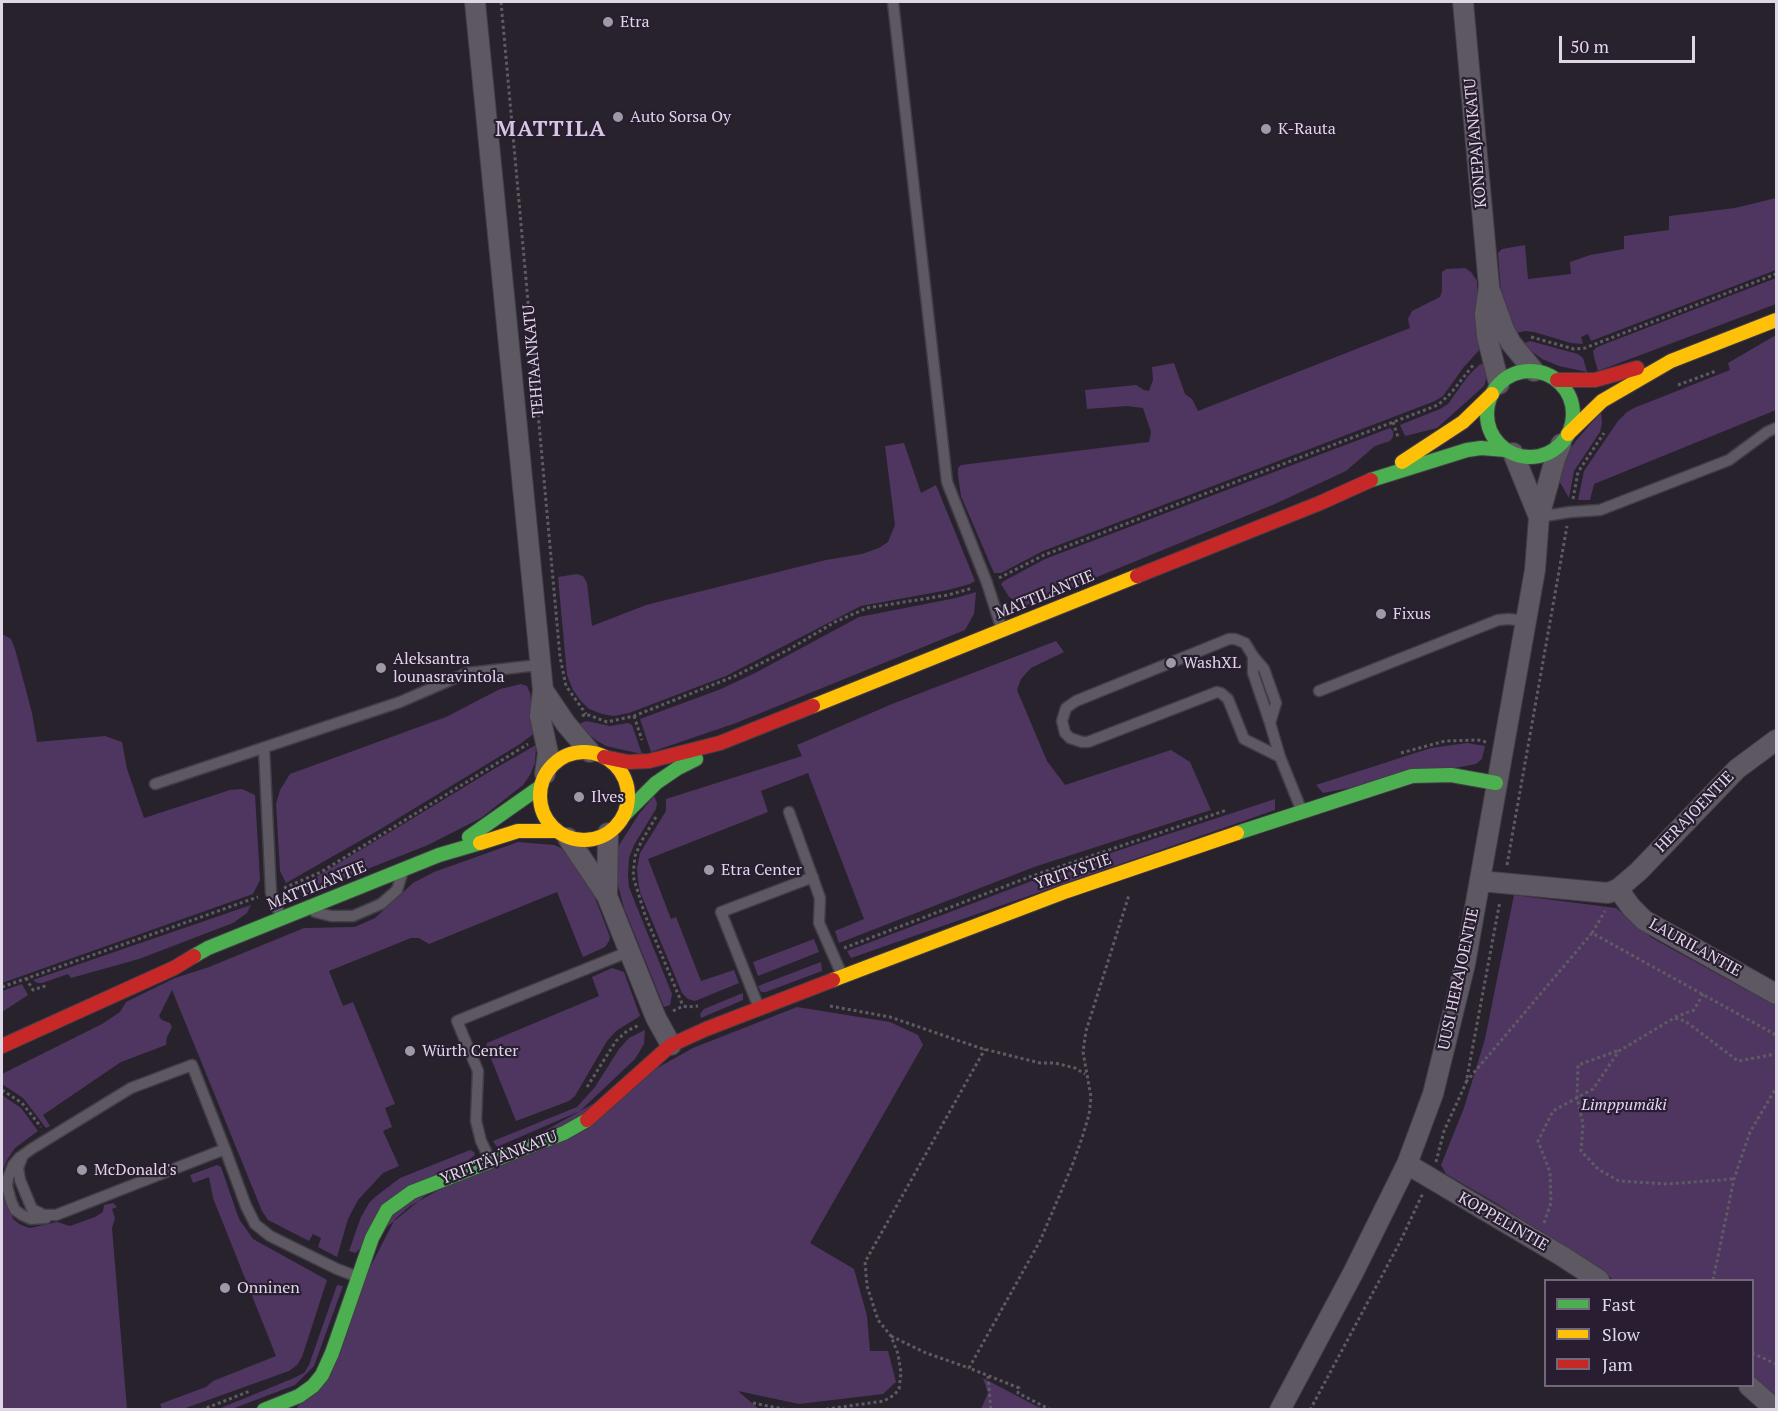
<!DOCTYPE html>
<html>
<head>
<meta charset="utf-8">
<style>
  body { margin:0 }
  #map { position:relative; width:1778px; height:1411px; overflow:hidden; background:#28222d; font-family:"PT Serif",serif }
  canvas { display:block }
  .frame { position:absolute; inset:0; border:3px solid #dfd7e5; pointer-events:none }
  .legend { position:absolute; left:1544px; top:1279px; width:210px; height:108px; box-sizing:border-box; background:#291e31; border:2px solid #726879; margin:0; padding:8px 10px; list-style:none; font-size:18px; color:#dfd7e5 }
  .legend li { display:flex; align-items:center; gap:12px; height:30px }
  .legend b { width:30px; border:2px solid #726879 }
  .scale { position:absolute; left:1559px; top:36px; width:136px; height:27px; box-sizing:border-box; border:3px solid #dfd7e5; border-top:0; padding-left:8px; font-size:18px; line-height:21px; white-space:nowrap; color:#dfd7e5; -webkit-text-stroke:4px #291e31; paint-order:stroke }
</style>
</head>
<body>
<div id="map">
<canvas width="1778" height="1411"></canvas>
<div class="frame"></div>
<ul class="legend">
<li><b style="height:8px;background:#4caf50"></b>Fast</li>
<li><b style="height:8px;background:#ffc107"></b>Slow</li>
<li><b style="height:8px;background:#c62828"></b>Jam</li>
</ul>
<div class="scale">50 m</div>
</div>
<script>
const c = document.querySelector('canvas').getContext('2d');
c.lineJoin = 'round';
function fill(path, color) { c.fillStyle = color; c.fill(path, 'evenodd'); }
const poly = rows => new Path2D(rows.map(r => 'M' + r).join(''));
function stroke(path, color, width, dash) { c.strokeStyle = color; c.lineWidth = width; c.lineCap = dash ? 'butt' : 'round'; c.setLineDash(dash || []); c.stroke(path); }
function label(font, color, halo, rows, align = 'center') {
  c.font = font + ' "PT Serif",serif'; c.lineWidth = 4.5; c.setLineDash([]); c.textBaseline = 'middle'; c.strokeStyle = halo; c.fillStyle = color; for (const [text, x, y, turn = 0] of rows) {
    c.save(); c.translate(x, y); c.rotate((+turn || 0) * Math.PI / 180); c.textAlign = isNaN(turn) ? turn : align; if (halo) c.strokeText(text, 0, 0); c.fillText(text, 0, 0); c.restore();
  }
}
fill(poly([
  [1776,198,1776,270,1591,341,1588,334,1581,337,1583,344,1571,343,1534,332,1525,331,1516,333,1509,322,1501,294,1498,253,1502,249,1525,245,1528,279,1571,274,1570,262,1590,255,1624,249,1624,236,1669,230,1669,216,1735,208],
  [1465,268,1471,272,1477,281,1479,331,1482,347,1463,368,1443,396,1435,401,1043,551,1001,573,994,573,961,496,958,475,958,468,961,465,1149,442,1151,432,1143,408,1127,406,1087,409,1085,390,1136,385,1144,390,1149,391,1153,380,1152,367,1174,363,1185,394,1192,399,1198,411,1410,328,1408,319,1412,311,1440,297,1442,291,1442,272,1446,269],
  [1776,278,1776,304,1598,371,1594,357,1593,351,1597,347],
  [1776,335,1776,410,1594,484,1590,500,1578,500,1584,471,1618,421,1627,412,1634,408,1730,370,1728,363],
  [1530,341,1578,354,1583,358,1587,372,1559,366,1542,359,1522,344],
  [1487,362,1487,377,1484,386,1437,428,1405,436,1400,425,1440,409,1448,404,1468,376,1479,365],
  [1601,412,1602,423,1600,432,1574,471,1569,498,1558,479,1566,456,1575,442],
  [1390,428,1393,431,1393,437,1390,441,1375,446,1346,471,1275,504,1041,600,1024,606,1009,597,1001,584,1004,581,1045,559],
  [904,443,921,493,936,485,975,581,970,584,948,590,861,606,726,676,629,713,614,716,602,714,589,709,580,700,573,690,567,675,558,577,577,574,583,576,587,583,592,626,646,605,826,560,862,554,879,548,888,542,895,525,885,446],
  [976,592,974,614,965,630,736,723,651,752,640,719,721,689,757,672,859,617,956,598],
  [2,634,11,639,15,649,32,713,37,742,105,736,122,742,127,769,144,818,230,790,242,789,255,795,260,880,253,894,2,983],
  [1056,641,1064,652,1031,668,1021,679,1017,690,1047,761,1065,785,1171,750,1190,762,1211,810,1034,867,839,943,835,931,864,919,808,773,761,791,768,812,648,859,671,919,676,917,701,981,734,970,739,983,695,1001,688,999,682,993,640,892,638,880,637,868,640,853,666,811,666,799,802,756,797,745,892,704],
  [521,684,527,686,530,693,536,732,520,744,379,830,286,883,280,871,276,804,280,790,290,774,446,717,500,689],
  [586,721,610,726,628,723,632,725,642,754,606,746,596,740,577,725],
  [1467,743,1485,746,1482,759,1476,764,1323,793,1316,785,1431,748],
  [536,745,535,763,530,775,523,785,481,818,428,845,307,893,293,891,494,769],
  [654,796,657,803,656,809,634,845,629,858,628,876,629,887,636,905,672,994,670,1005,664,1007,624,908,616,878,616,850,639,814],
  [1275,799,1275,810,851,958,847,951,1074,865],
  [518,842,554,845,561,848,574,861,589,882,610,937,609,941,605,947,583,957,557,892,429,944,419,938,411,938,329,971,343,1006,353,1002,395,1104,385,1108,392,1127,383,1131,399,1166,383,1173,358,1200,348,1219,337,1257,318,1247,321,1238,313,1234,309,1241,268,1220,262,1211,172,990,159,1016,162,1020,170,1023,172,1027,167,1037,166,1045,121,1062,43,1115,50,1126,46,1128,23,1098,2,1084,2,1074,102,1024,120,1012,126,1002,175,978,209,967,304,928,355,927,375,918,413,883,434,872],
  [1514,895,1616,908,1652,938,1776,1006,1776,1400,1753,1380,1752,1280,1614,1280,1496,1203,1446,1174,1441,1165,1464,1108,1485,1039],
  [251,905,247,913,233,923,139,959,71,978,68,974,42,983,37,983,33,980],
  [814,939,819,952,758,976,753,962],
  [821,962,822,971,766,992,761,992,758,986],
  [612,968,624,972,640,1016,616,1031,607,1041,575,1096,569,1101,516,1121,486,1046,487,1043,599,996,592,977],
  [22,984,28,995,2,1012,2,991],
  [743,993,743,1000,701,1018,700,1014,704,1009],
  [797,1007,890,1022,918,1035,923,1045,810,1243,854,1269,867,1316,870,1351,888,1351,896,1382,883,1394,799,1404,738,1391,760,1410,296,1410,395,1219,410,1206,693,1048],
  [645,1030,644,1044,635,1059,580,1111,497,1147,493,1141,577,1107,595,1087,619,1049,629,1038],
  [2,1095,21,1108,38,1131,15,1148,7,1160,2,1172],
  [470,1150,474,1152,475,1155,355,1253,349,1251,361,1217,369,1203,375,1197,400,1178],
  [217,1165,221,1167,239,1219,253,1239,327,1280,302,1357,297,1365,289,1371,183,1409,162,1409,160,1404,206,1387,213,1381,276,1356,213,1198,209,1177,193,1183,190,1175],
  [2,1191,13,1219,21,1225,30,1228,57,1222,70,1226,95,1217,103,1212,104,1205,113,1203,117,1207,112,1209,115,1218,112,1228,127,1409,2,1409],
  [337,1285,343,1286,314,1366,295,1385,232,1409,216,1410,294,1378,304,1373,309,1365],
  [983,1378,1036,1406,1044,1409,981,1409,988,1393]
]), '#4e3660');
const lane = poly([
  [893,2,947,482,987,583,1002,630],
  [1539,517,1570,512,1600,510,1729,460,1767,432,1776,428],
  [1253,656,1264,669,1276,703,1270,723,1280,757,1301,809],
  [1319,691,1498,620,1509,619,1526,621],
  [1270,723,1253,673,1253,656,1245,643,1235,639,1229,639,1076,701,1066,708,1062,721,1065,733,1070,738,1082,742,1088,742,1217,692,1221,693,1228,699,1244,739,1280,757],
  [264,748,271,893,281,917],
  [155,784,400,702,467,673,539,665],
  [789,812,820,898,819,923,842,975],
  [315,912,331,916,353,916,381,904,397,890,402,874],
  [759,1008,721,912,813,877],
  [225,1149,56,1215,44,1215,32,1209,20,1180,18,1168,23,1155,33,1148,131,1088,192,1065,225,1149,246,1206,255,1224,270,1236,337,1269,358,1277],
  [20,1157,13,1165,8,1178,7,1186,11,1201,15,1210,22,1215,31,1219,46,1218],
  [490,1160,481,1141,476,1121,478,1071,457,1021,628,952]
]);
const street = poly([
  [475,2,543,690,540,716,548,753,545,774],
  [1463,2,1489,286,1485,314,1487,336,1499,384],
  [1490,291,1504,330,1511,343,1534,371],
  [1513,453,1539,517],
  [543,690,566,724,590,752],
  [568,838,607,896,656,1018,671,1045],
  [1480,881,1608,893,1618,889,1639,871,1737,769,1776,740],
  [1618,889,1631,907,1644,920,1776,994],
  [607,896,608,833],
  [1407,1164,1562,1256,1599,1280],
  [1749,1386,1776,1410],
  [1280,1410,1353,1273,1407,1164,1433,1094,1465,964,1535,570,1539,517,1555,459,1561,444]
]);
const fast = poly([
  '1487 414a43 43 0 1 1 86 0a43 43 0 1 1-86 0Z',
  [1371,480,1467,450,1481,448,1506,450],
  [624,815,656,783,678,768,696,759],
  [1237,833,1412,776,1451,775,1496,783],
  [469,837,540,787],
  [194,956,208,948,439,855,480,843],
  [264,1410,299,1396,313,1386,322,1375,332,1353,372,1238,387,1210,412,1192,564,1133,587,1120]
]);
const slow = poly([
  [1568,434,1602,401,1671,361,1776,320],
  [1402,462,1463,422,1492,394],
  [813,706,1137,576],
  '540 796a44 44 0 1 1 88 0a44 44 0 1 1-88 0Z',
  [480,843,518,831,556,831],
  [833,980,1067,891,1237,833]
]);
const jam = poly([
  [1557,380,1595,380,1637,368],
  [1137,576,1320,503,1371,480],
  [604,757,628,762,649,761,720,743,813,706],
  [2,1046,174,968,194,956],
  [587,1120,671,1045,706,1029,833,980]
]);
stroke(lane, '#423d47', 13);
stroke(street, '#423d47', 22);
stroke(fast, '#423d47', 16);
stroke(slow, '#423d47', 16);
stroke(jam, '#423d47', 16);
stroke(poly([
  [501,2,560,657,566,686,586,714],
  [1531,337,1574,349,1585,348,1776,274],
  [1678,385,1716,371],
  [1393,422,1398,437],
  [1573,499,1578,472,1604,433],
  [999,578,1044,555,1438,405,1451,393,1474,364],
  [582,716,586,714,607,722,634,716,735,676,788,650,835,622,867,608,948,595,973,588],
  [634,716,642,740],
  [1401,753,1445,741,1478,740,1486,742],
  [656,817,641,842,635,856,633,876,645,915,683,1006],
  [1507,865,1567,526],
  [284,888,321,872,528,744],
  [1592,933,1605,911],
  [844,948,1032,876,1227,810],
  [26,978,33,990,48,985],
  [2,987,258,897],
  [830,1006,890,1017,980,1048,1040,1063,1055,1063,1075,1068,1085,1074],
  [673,1011,683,1006,688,1007,698,1006],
  [1675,1017,1694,1010,1703,994],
  [1617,1051,1578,1065,1577,1097,1583,1124,1581,1151,1598,1169,1619,1181,1667,1184,1734,1179],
  [1466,1082,1592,933,1776,1035],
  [587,1087,616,1041,627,1031,639,1025],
  [2,1090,22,1103,41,1127],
  [1436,1162,1444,1131,1466,1083,1500,901],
  [1544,1223,1551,1203,1550,1172,1538,1141,1553,1111,1593,1089,1619,1051,1674,1018,1685,1021,1738,1061,1776,1054],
  [1713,1280,1734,1179,1750,1132,1776,1088],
  [891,1336,926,1353,969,1368],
  [1752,1353,1776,1364],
  [988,1376,991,1410],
  [753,1403,788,1410],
  [201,1410,250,1391],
  [820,1410,884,1401,894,1395,899,1389,901,1373,898,1354,891,1336,878,1320,867,1286,865,1262,985,1049],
  [1051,1410,1018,1393,1019,1388,969,1368,1040,1241,1072,1166,1082,1138,1089,1115,1091,1097,1083,1052,1086,1031,1129,895],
  [1310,1410,1400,1242,1423,1193]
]), '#5f5b63', 3, [3, 3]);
stroke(lane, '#5d5861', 10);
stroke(street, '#5d5861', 20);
stroke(fast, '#4caf50', 14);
stroke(slow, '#ffc107', 14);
stroke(jam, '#c62828', 14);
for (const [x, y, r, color] of [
  [608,22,6,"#9f98a5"],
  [618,117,6,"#9f98a5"],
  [1266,129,6,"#9f98a5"],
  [1381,614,6,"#9f98a5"],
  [1171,663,6,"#9f98a5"],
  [381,668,6,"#9f98a5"],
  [579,797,6,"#9f98a5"],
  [709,870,6,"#9f98a5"],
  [410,1051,6,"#9f98a5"],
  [82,1170,6,"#9f98a5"],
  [225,1288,6,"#9f98a5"]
]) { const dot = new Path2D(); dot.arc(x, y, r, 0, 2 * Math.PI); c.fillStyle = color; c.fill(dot); stroke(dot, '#291e31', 2); }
label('16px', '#dfd7e5', '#291e31', [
  ["Etra",620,22],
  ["Auto Sorsa Oy",630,117],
  ["K-Rauta",1278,129],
  ["Fixus",1393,614],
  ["Aleksantra",393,659],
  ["lounasravintola",393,677],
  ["WashXL",1183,663],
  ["Ilves",591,797],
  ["Etra Center",721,870],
  ["Würth Center",422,1051],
  ["McDonald's",94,1170],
  ["Onninen",237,1288]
], 'left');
label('16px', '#dfd7e5', '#291e31', [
  ["KONEPAJANKATU",1476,143,-95],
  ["TEHTAANKATU",534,361,-95],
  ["MATTILANTIE",1045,595,-22],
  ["HERAJOENTIE",1695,812,-46],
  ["YRITYSTIE",1073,872,-19],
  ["MATTILANTIE",317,886,-22],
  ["LAURILANTIE",1695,948,29],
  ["UUSI HERAJOENTIE",1459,979,-78],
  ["YRITTÄJÄNKATU",499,1158,-21],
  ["KOPPELINTIE",1503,1222,30]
]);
label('italic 16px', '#e7d3f9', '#291e31', [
  ["Limppumäki",1624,1105]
]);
c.letterSpacing = '1.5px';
label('bold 22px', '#d5c7e2', '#291e31', [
  ["MATTILA",551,130]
]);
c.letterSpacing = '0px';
</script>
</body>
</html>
